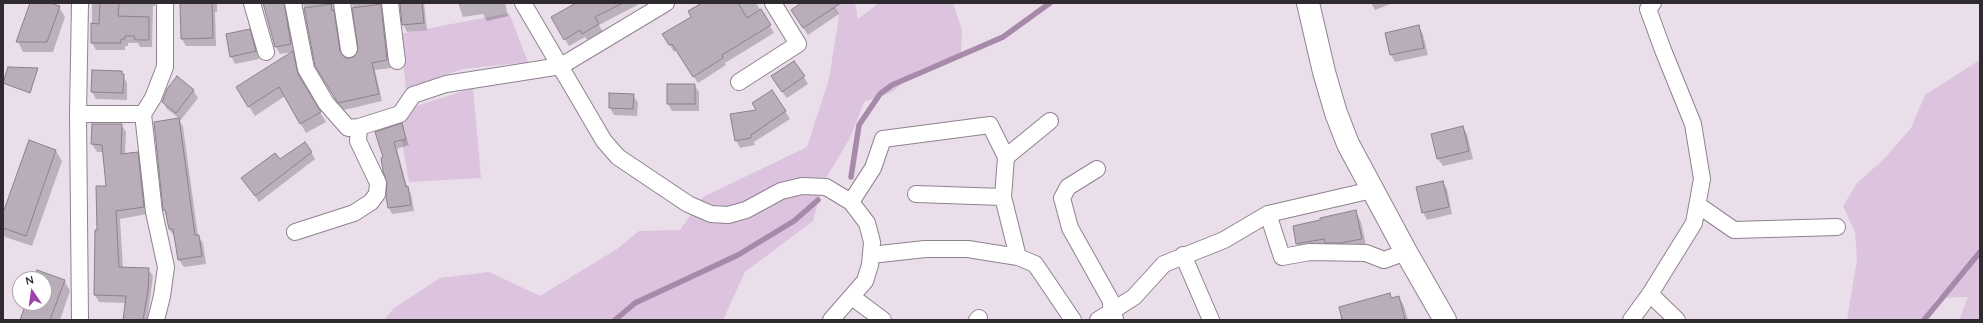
<!DOCTYPE html>
<html>
<head>
<meta charset="utf-8">
<style>
  body { margin:0 }
  #map { position:relative; width:1983px; height:323px; overflow:hidden; background:#eadeeb; font-family:Quicksand,sans-serif }
  canvas { display:block }
  .frame { position:absolute; inset:0; border:4px solid #2f2a2f; pointer-events:none }
  .north { position:absolute; left:12px; top:271px; width:40px; height:40px; box-sizing:border-box; background:#fff; border:1px solid #acaaac; border-radius:50%; rotate:347deg; font-size:11px; font-weight:700; line-height:16px; text-align:center; color:#2f2a2f }
  .north::after { content:''; display:block; margin:auto; width:14px; height:18px; background:#9f41aa; clip-path:polygon(50% 0,100% 100%,50% 72%,0 100%) }
</style>
</head>
<body>
<div id="map">
<canvas width="1983" height="323"></canvas>
<div class="frame"></div>
<div class="north">N</div>
</div>
<script>
const c = document.querySelector('canvas').getContext('2d');
c.lineJoin = 'round';
function fill(path, color) { c.fillStyle = color; c.fill(path, 'evenodd'); }
const poly = rows => new Path2D(rows.map(r => 'M' + r).join(''));
function stroke(path, color, width, dash) { c.strokeStyle = color; c.lineWidth = width; c.lineCap = dash ? 'butt' : 'round'; c.setLineDash(dash || []); c.stroke(path); }
fill(poly([
  [830,3,855,3,858,19,879,3,953,3,962,30,961,53,918,70,892,92,864,102,850,138,823,183,813,221,745,272,723,320,384,320,394,308,440,278,489,272,540,296,617,249,639,231,680,230,703,197,807,147,829,79,839,16],
  [509,13,528,62,463,69,406,88,400,34],
  [1980,60,1980,320,1959,320,1968,297,1937,298,1924,320,1847,320,1857,260,1855,232,1843,206,1857,183,1884,159,1911,128,1925,95],
  [473,88,481,178,409,182,397,112]
]), '#dcc3de');
fill(poly([
  [31,3,47,3,59,7,65,17,53,52,23,52,18,42],
  [92,3,155,3,155,6,153,6,152,47,140,47,138,43,128,43,128,46,125,46,125,50,96,50,92,43],
  [180,3,217,3,217,12,215,12,216,46,186,46,182,39],
  [264,3,293,3,295,51,292,52,298,61,302,83,326,122,306,133,285,96,255,116,242,96,292,52,280,54,276,47],
  [303,3,342,3,336,12,343,56,350,59,356,57,359,48,352,3,390,3,385,7,391,68,375,70,382,101,344,110,339,105,316,65],
  [399,3,424,3,427,30,407,32,403,24],
  [458,3,505,3,508,16,487,21,483,14,463,17],
  [579,3,641,3,599,25,603,32,587,40,585,37,569,46,553,18],
  [704,3,756,3,774,33,725,63,726,65,698,83,676,50,674,52,663,34,693,17],
  [803,3,832,3,839,14,808,35,796,17],
  [1371,3,1393,3,1375,10],
  [1419,27,1423,34,1428,55,1395,62,1391,55,1386,34],
  [249,30,253,38,259,59,235,64,231,56],
  [93,71,121,72,127,83,127,100,96,99,92,92],
  [804,77,808,84,787,98,776,84],
  [694,85,699,92,699,111,672,111,668,104],
  [193,90,198,98,180,121,183,127,198,236,203,243,206,264,184,267,179,260,176,236,174,236,169,229,167,215,164,210,155,123,180,119,167,109,163,102],
  [633,95,638,103,637,116,614,115,610,108],
  [785,111,790,119,754,142,755,145,740,148,736,140],
  [93,125,121,125,126,132,125,154,137,153,141,160,147,214,120,219,123,268,148,269,153,276,147,320,124,320,126,303,99,302,95,295,98,231,107,187,103,152,97,152,92,144],
  [401,125,409,145,397,149,407,187,411,194,414,211,392,214,389,208,388,183,382,159],
  [1463,127,1467,134,1473,159,1443,166,1438,159],
  [56,151,62,161,32,246,5,237,3,233,3,216],
  [311,152,315,159,259,202,243,179,279,160],
  [1443,182,1447,189,1452,214,1427,220,1423,212],
  [1356,212,1361,222,1367,249,1303,254,1297,244,1294,227],
  [38,272,64,280,70,291,60,320,21,320,27,303,44,303,44,279,35,279],
  [1389,294,1392,299,1399,297,1404,306,1408,320,1343,320]
]), '#0003');
stroke(poly([
  [851,177,859,125,880,94,892,85,1003,37,1050,3],
  [615,320,635,303,738,255,794,221,818,200],
  [1924,320,1980,252]
]), '#a789aa', 5.5);
const building = poly([
  [30,3,50,3,60,6,47,42,16,42,30,3],
  [100,3,119,3,118,16,149,17,149,40,135,40,134,36,125,36,125,39,121,39,121,43,91,43,91,23,99,24,100,3],
  [180,3,212,3,213,38,181,39,180,3],
  [263,3,284,3,291,44,275,47,263,3],
  [400,3,422,3,424,23,402,25,400,3],
  [576,3,623,3,595,17,599,24,582,34,580,30,564,40,551,17,576,3],
  [702,3,738,3,747,18,761,9,771,25,722,55,723,58,693,77,672,44,669,45,662,34,691,17,688,11,702,3],
  [801,3,841,3,803,28,791,10,801,3],
  [331,4,332,11,334,10,340,51,345,58,350,58,355,56,358,48,352,8,381,4,387,60,372,63,379,94,338,103,315,66,304,8,331,4],
  [1419,25,1424,48,1390,55,1385,33,1419,25],
  [250,29,256,51,230,57,226,34,250,29],
  [293,51,298,74,321,112,300,124,279,87,248,107,236,87,293,51],
  [794,61,805,76,782,92,771,76,794,61],
  [8,67,38,68,30,93,3,83,8,67],
  [92,70,122,71,122,74,124,74,123,93,91,92,92,70],
  [177,76,194,90,176,113,162,102,167,89,177,76],
  [667,84,695,84,695,104,667,104,667,84],
  [772,90,786,111,751,135,751,138,735,141,730,114,756,110,752,103,772,90],
  [609,93,634,94,633,109,609,108,609,93],
  [179,118,195,235,199,235,202,256,178,260,173,229,169,229,165,210,163,210,154,122,179,118],
  [402,123,406,139,394,142,406,187,408,186,411,205,388,208,386,196,387,183,383,171,381,158,383,157,375,132,402,123],
  [92,124,122,124,121,154,138,152,144,207,116,211,119,267,149,268,148,290,143,320,123,320,126,296,94,295,95,230,97,230,96,186,106,186,102,145,91,144,92,124],
  [1463,126,1469,151,1437,159,1431,134,1463,126],
  [29,140,56,150,26,236,3,228,3,213,29,140],
  [305,142,312,152,255,196,241,178,275,153,280,159,305,142],
  [1443,181,1449,207,1422,213,1416,187,1443,181],
  [1356,210,1362,239,1341,243,1325,243,1324,239,1296,244,1293,226,1320,220,1320,218,1356,210],
  [37,270,65,280,50,320,20,320,26,303,44,303,44,279,34,279,37,270],
  [1390,293,1391,298,1399,296,1405,320,1342,320,1339,307,1390,293]
]);
fill(building, '#b8adb9');
stroke(building, '#8b808c', 1);
const street = poly([
  [80,3,78,114,80,320],
  [252,3,266,52],
  [293,3,306,69,326,103,348,128,359,127],
  [342,3,349,49],
  [390,3,397,61],
  [523,3,604,141,618,157,688,204,711,214,728,215,746,210,781,191,802,186,826,187,851,202,867,223,872,242,870,265,865,281,831,320],
  [739,82,798,44,773,3],
  [78,114,143,114,153,98,165,67,165,3],
  [143,114,154,212,166,267,162,296,156,320],
  [1006,157,1050,121],
  [1097,169,1068,187,1062,198,1070,228,1111,301,1111,312,1115,319],
  [916,194,1003,197],
  [851,202,873,168,883,139,990,125,1006,157,1003,197,1018,257],
  [1698,205,1734,230,1837,227],
  [1268,214,1282,257,1310,252,1366,253,1384,260,1406,252],
  [295,232,354,213,371,202,377,194,378,183,358,141,359,127,400,114,413,95,446,84,561,66,666,3],
  [871,255,925,249,968,249,1018,257,1035,264,1073,320],
  [1183,255,1211,320],
  [1650,294,1677,320],
  [852,297,883,320],
  [977,320,979,318],
  [1098,320,1134,297,1164,264,1224,240,1268,214,1372,190],
  [1631,320,1650,294,1694,223,1702,179,1693,124,1663,50,1648,9,1653,3]
]);
const secondary = poly([
  [1308,3,1324,72,1336,113,1348,144,1406,252,1445,320]
]);
stroke(street, '#8e838f', 18);
stroke(secondary, '#8e838f', 24);
stroke(street, '#fff', 16);
stroke(secondary, '#fff', 22);
</script>
</body>
</html>
